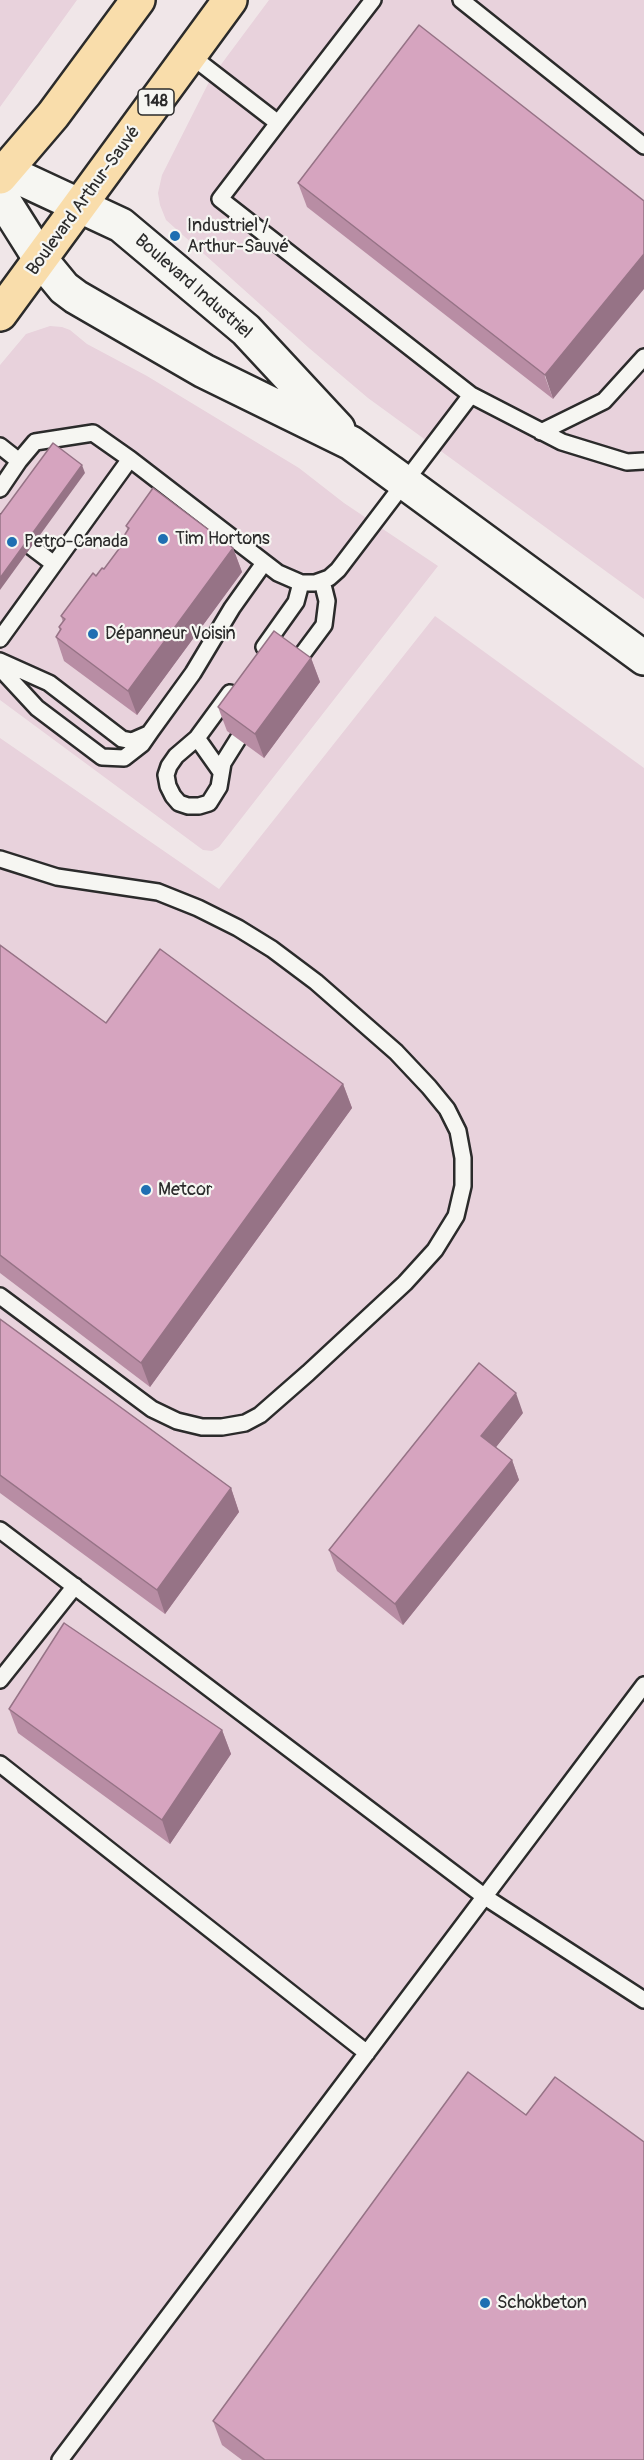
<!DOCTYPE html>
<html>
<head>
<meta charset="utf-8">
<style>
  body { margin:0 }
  canvas { display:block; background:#f0e6e8 }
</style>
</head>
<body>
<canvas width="644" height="2460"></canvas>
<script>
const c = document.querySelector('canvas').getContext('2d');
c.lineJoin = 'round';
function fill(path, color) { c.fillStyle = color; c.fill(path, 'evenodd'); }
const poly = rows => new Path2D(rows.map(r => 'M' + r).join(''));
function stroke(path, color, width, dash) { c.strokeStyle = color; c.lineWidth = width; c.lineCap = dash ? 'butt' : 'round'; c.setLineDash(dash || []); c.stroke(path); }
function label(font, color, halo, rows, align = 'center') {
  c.font = font + ' Pangolin,sans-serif'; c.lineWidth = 4.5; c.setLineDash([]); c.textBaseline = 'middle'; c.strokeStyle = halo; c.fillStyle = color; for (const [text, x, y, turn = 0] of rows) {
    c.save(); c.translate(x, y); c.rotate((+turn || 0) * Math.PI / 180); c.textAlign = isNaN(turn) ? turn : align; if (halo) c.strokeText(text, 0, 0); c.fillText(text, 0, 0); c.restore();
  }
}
fill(poly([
  [0,0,77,0,0,107],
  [269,0,644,0,644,599,368,398,309,348,166,220,160,205,158,193,162,175,211,78],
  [50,326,62,327,70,330,87,344,147,376,299,468,344,503,438,566,219,847,212,851,203,850,0,700,0,365,26,334],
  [435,616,644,768,644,2460,0,2460,0,738,219,889]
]), '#e8d2dc');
const service = poly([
  [461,0,644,146],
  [190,55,278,123,373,0],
  [471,395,562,442,627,462,644,461],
  [541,432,604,401,644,357],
  [0,446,19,461,0,489],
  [19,461,35,442,93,433,130,459],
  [0,523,54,564],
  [0,639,130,459,278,573,301,583,315,583,329,578,338,570,471,395,220,199,278,123],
  [264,647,296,602,301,583],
  [0,661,49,683,122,739,132,741,148,734],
  [295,664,324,625,327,601,322,581],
  [0,668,37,708,102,757,124,758,142,744,151,731,193,673,232,608,264,563],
  [230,693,197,738,176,756,169,766,166,775,168,786,173,796,179,803,188,806,199,806,209,803,219,787,223,763,238,739],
  [197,738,221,772],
  [0,859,57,877,158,892,198,908,238,928,272,949,316,982,396,1052,429,1087,447,1109,458,1131,463,1158,463,1186,456,1216,435,1250,405,1283,308,1373,260,1415,245,1423,222,1427,202,1427,177,1421,152,1409,0,1296],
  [0,1530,485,1897,644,2000],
  [0,1680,75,1586],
  [0,1764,367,2053],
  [60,2460,644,1685]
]);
const tertiary = poly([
  [5,171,121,225,246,330,338,429],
  [0,195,41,260,64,288,76,297,204,371,351,443,644,658]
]);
const primary = poly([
  [0,177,53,115,138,0],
  [0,314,230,0]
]);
stroke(service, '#2b2b2b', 20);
stroke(tertiary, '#2b2b2b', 38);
stroke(primary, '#2b2b2b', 38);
stroke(service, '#f6f6f2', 15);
stroke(tertiary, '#f6f6f2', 33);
stroke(primary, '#f9ddab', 33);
fill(poly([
  [419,25,553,399,307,207,298,183],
  [126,526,233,548,242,572,137,715,64,661,56,637,60,631,59,627,63,622,61,616,96,576,104,569,125,541,124,536,128,531],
  [311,658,320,682,264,758,227,731,218,707],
  [0,945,106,1023,343,1084,352,1108,150,1387,0,1273],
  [0,1319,231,1488,239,1512,165,1614,0,1493],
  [523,1413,496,1447,512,1460,519,1480,403,1625,337,1571,329,1550],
  [9,1709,222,1730,231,1754,170,1844,18,1733],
  [526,2115,644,2460,242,2460,222,2445,213,2421]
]), '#b88da4');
fill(poly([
  [644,254,644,289,553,399,545,375],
  [82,465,85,473,0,590,0,578],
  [233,548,242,572,137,715,128,691],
  [311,658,320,682,264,758,255,734],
  [343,1084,352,1108,150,1387,141,1363],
  [516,1393,523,1413,489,1456,481,1436],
  [512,1460,519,1480,403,1625,395,1604],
  [231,1488,239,1512,165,1614,157,1590],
  [222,1730,231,1754,170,1844,162,1820]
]), '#967386');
const building = poly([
  [419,25,644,201,644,254,545,375,298,183,419,25],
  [53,443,82,465,0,578,0,515,53,443],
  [153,488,233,548,128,691,56,637,61,629,59,627,65,619,61,616,93,573,96,576,102,568,104,569,127,538,124,536,129,528,126,526,153,488],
  [274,631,311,658,255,734,218,707,274,631],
  [0,945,106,1023,160,949,343,1084,141,1363,0,1255,0,945],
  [0,1319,231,1488,157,1590,0,1475,0,1319],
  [479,1363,516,1393,481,1436,512,1460,395,1604,329,1550,479,1363],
  [64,1623,222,1730,162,1820,9,1709,64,1623],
  [468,2072,526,2115,555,2077,644,2142,644,2460,265,2460,213,2421,468,2072]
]);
fill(building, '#d6a4bf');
stroke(building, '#967386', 1.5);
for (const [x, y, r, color] of [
  [175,236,6,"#1f6fb2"],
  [163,539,6,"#1f6fb2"],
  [12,542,6,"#1f6fb2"],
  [93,634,6,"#1f6fb2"],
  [146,1190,6,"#1f6fb2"],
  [485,2303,6,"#1f6fb2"]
]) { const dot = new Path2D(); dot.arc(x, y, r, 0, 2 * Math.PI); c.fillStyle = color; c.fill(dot); stroke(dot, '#f6f6f2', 2); }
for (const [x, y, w] of [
  [156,102,36]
]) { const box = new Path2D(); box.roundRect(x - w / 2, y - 13, w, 26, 4.5); c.fillStyle = '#f6f6f2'; c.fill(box); stroke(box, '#2b2b2b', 1.5); }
label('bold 16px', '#2b2b2b', null, [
  ["148",156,102]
]);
label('18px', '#2b2b2b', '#f6f6f2', [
  ["Boulevard Arthur-Sauvé",84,201,-54],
  ["Boulevard Industriel",193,287,41]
]);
label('18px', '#2b2b2b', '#f6f6f2', [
  ["Industriel /",187,226],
  ["Arthur-Sauvé",187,247],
  ["Tim Hortons",175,539],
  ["Petro-Canada",24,542],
  ["Dépanneur Voisin",105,634],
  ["Metcor",158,1190],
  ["Schokbeton",497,2303]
], 'left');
</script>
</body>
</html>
